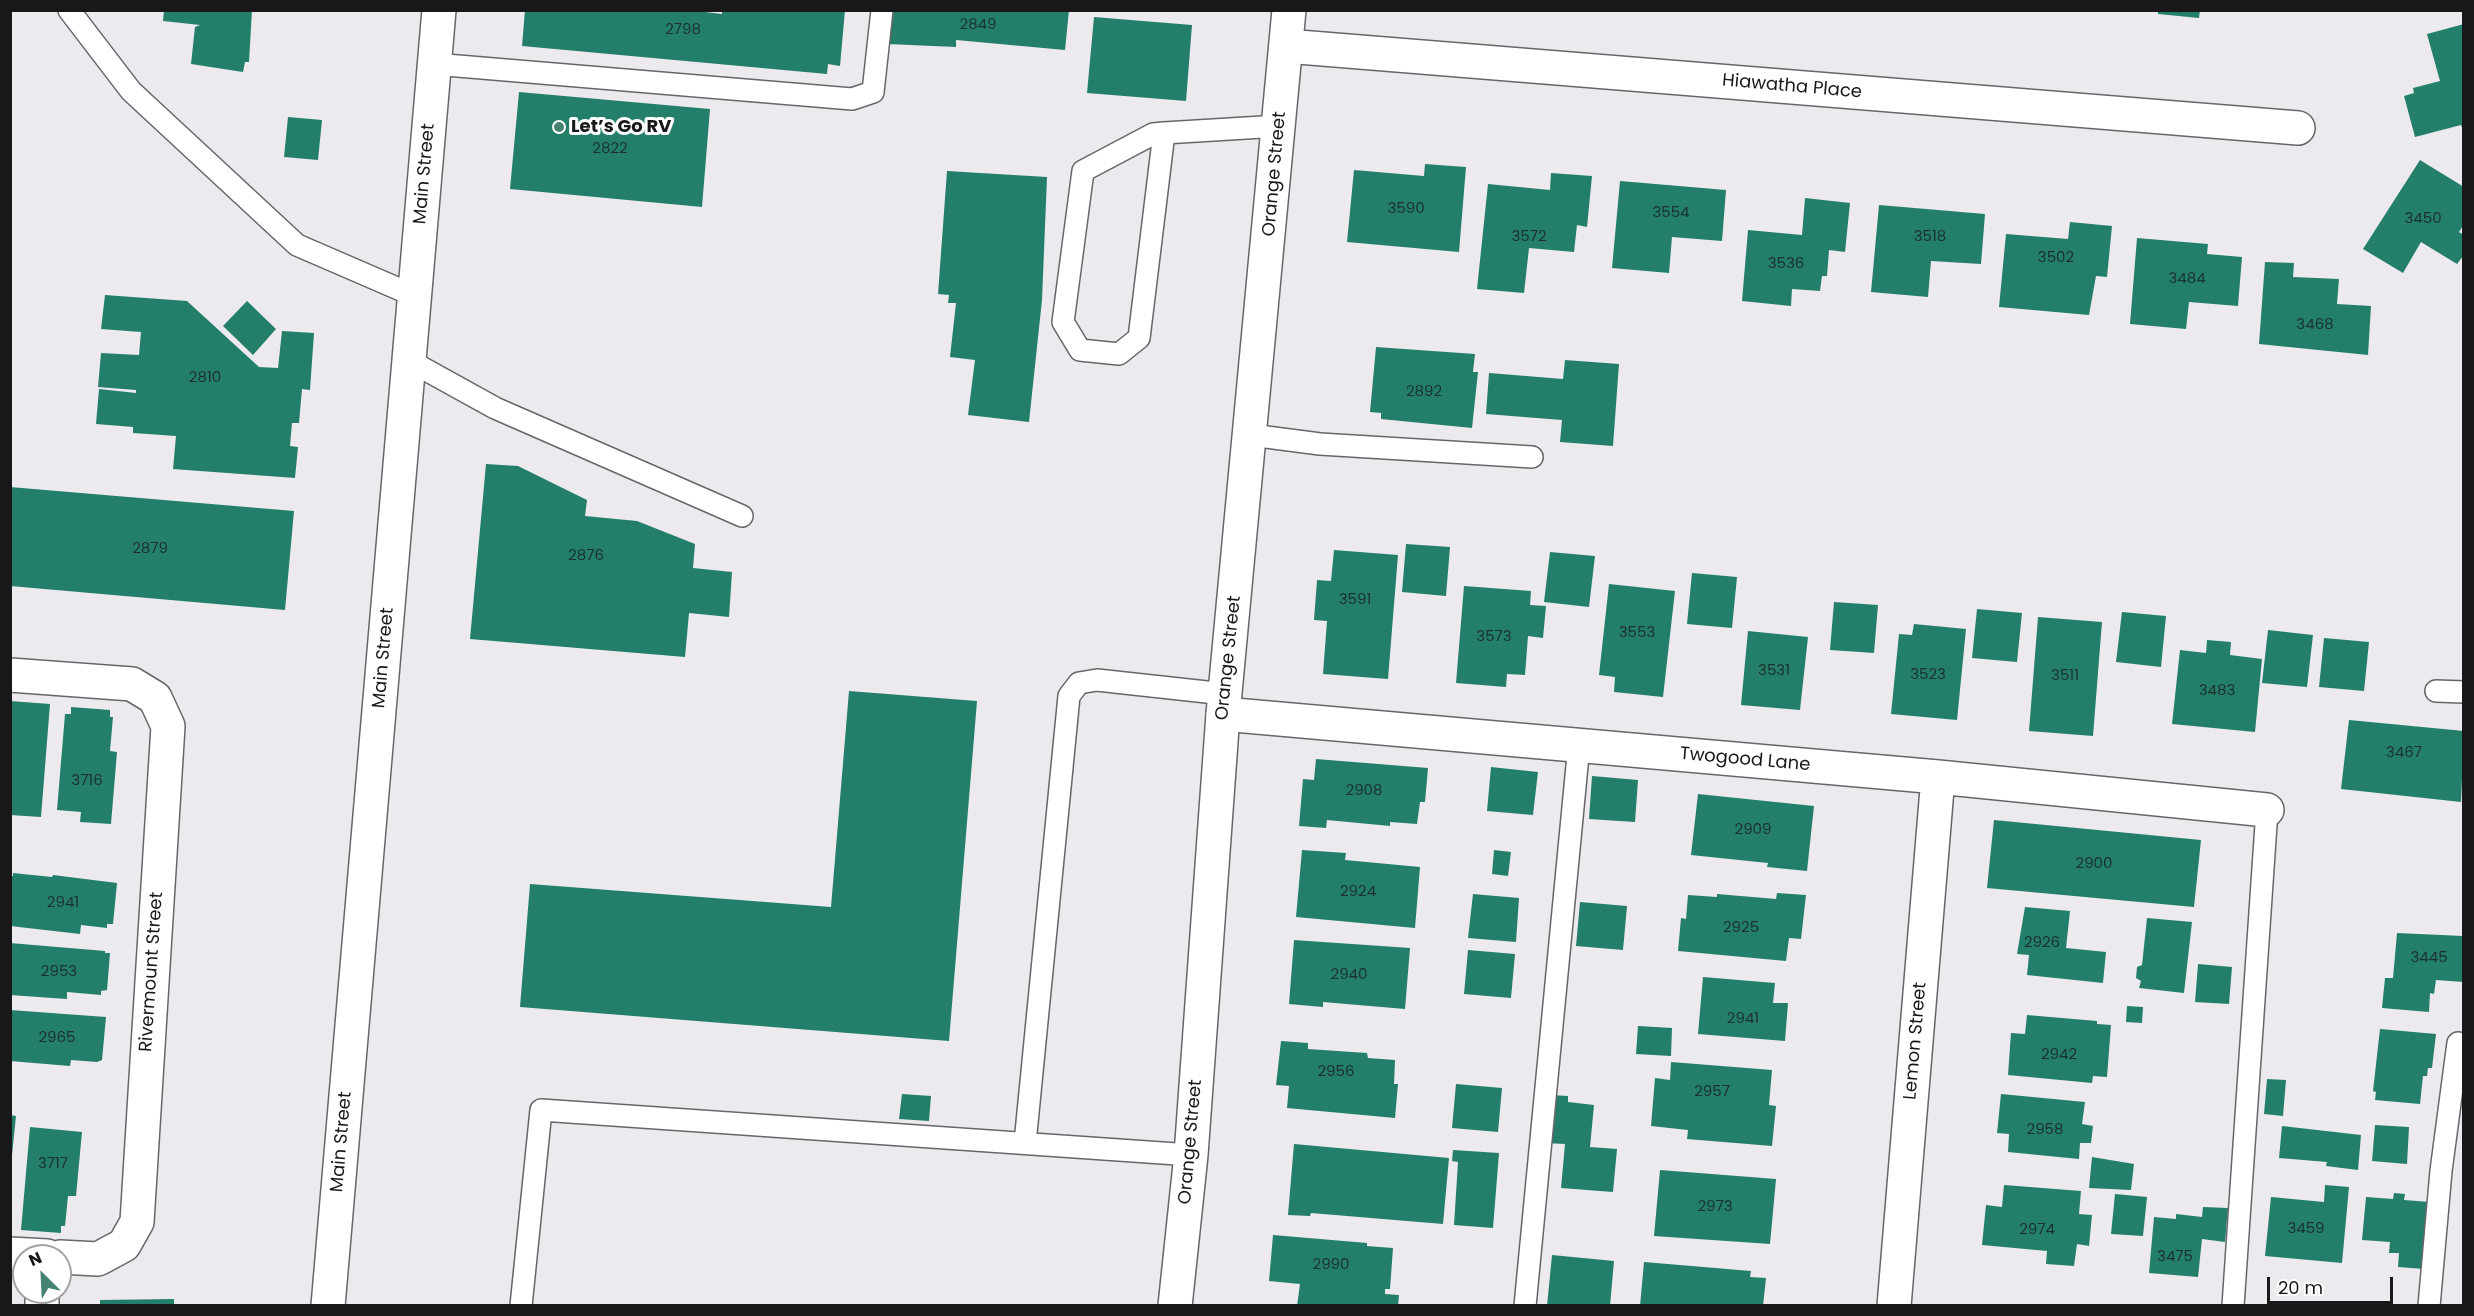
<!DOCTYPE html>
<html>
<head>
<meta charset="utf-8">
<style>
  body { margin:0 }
  #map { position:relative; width:2474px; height:1316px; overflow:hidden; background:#eceaee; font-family:Poppins,sans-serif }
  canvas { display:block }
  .frame { position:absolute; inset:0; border:12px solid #181719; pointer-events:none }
  .north { position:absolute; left:12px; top:1244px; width:60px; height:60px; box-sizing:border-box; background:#fff; border:2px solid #a3a2a3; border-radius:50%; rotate:336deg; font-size:16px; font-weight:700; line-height:24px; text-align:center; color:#181719 }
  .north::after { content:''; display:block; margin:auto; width:21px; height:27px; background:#428371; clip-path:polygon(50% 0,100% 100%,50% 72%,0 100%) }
  .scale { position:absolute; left:2267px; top:1277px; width:126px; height:27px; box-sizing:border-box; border:3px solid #181719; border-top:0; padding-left:8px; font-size:18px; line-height:21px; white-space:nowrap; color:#181719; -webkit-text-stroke:4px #fff; paint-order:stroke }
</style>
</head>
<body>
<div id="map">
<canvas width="2474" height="1316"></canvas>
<div class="frame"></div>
<div class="north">N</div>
<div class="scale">20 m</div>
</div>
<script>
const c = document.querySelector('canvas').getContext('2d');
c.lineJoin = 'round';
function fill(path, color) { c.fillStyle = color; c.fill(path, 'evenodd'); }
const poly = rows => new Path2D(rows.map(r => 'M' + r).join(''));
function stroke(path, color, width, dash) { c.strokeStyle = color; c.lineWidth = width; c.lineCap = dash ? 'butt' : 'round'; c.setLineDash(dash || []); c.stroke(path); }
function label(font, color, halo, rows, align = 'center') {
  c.font = font + ' Poppins,sans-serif'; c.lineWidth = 6; c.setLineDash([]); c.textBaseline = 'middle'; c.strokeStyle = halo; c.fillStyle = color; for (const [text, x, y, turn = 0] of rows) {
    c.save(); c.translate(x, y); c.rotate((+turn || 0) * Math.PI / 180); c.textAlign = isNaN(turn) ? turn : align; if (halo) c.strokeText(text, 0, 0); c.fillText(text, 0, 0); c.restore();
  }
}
fill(poly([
  [164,10,252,10,249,62,245,62,243,72,191,64,195,27,200,25,163,21],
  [525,10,688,10,722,14,722,10,845,10,840,66,828,64,827,74,522,46],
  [891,10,1069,10,1065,50,956,40,956,47,887,44],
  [2158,10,2200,10,2199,18,2158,14],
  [1094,17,1192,25,1186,101,1087,93],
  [2464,24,2464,132,2461,125,2415,137,2404,96,2414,93,2413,88,2440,81,2427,34],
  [519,92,710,109,702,207,510,189],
  [288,117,322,120,318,160,284,157],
  [2420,160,2464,187,2464,224,2459,232,2464,235,2464,255,2457,264,2421,242,2403,273,2363,249],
  [1425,164,1466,167,1459,252,1347,242,1354,170,1424,176],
  [947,171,1047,177,1042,300,1029,422,968,415,975,360,950,357,956,303,948,303,949,295,938,294],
  [1551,173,1592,176,1587,227,1577,225,1574,252,1529,248,1524,293,1477,289,1488,184,1550,190],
  [1620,181,1726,190,1722,241,1672,237,1669,273,1612,268],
  [1805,198,1850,203,1845,252,1829,250,1827,276,1822,276,1820,291,1792,289,1791,306,1742,301,1748,230,1802,235],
  [1879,205,1985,214,1981,264,1931,261,1928,297,1871,292],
  [2070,222,2112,226,2107,277,2096,276,2089,315,1999,307,2006,234,2068,239],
  [2137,238,2208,244,2207,254,2242,257,2238,306,2189,302,2186,329,2130,324],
  [2265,262,2294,263,2293,277,2339,279,2337,304,2371,306,2368,355,2259,344],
  [105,295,187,301,259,367,278,368,282,331,314,333,310,390,302,389,299,423,292,423,290,446,298,447,295,478,173,469,176,436,133,433,133,427,96,424,99,389,136,393,136,390,98,387,101,353,139,355,141,332,101,329],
  [247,301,276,329,253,355,223,326],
  [1376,347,1475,354,1473,372,1478,372,1472,428,1381,419,1381,413,1370,412],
  [1565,360,1619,364,1613,446,1560,442,1562,420,1486,414,1489,373,1563,379],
  [486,464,518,466,587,500,585,516,637,521,695,544,693,568,732,572,729,617,689,613,685,657,470,639],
  [10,487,294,511,285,610,10,586],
  [1406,544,1450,547,1446,596,1402,592],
  [1334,550,1398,555,1388,679,1323,674,1327,621,1314,620,1317,580,1331,581],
  [1550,552,1595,556,1589,607,1544,602],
  [1692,573,1737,577,1732,628,1687,624],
  [1609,584,1675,591,1663,697,1614,692,1615,677,1599,675],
  [1464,586,1531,591,1530,605,1546,606,1543,638,1528,636,1525,675,1507,674,1506,687,1456,683],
  [1834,602,1878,605,1874,653,1830,650],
  [1977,609,2022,613,2017,662,1972,658],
  [2122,612,2166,616,2161,667,2116,662],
  [2038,617,2102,622,2093,736,2029,731],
  [1914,624,1966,629,1957,720,1891,714,1899,634,1912,635],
  [2268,630,2313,635,2307,687,2262,683],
  [1748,631,1808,637,1800,710,1741,705],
  [2324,638,2369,642,2364,691,2319,687],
  [2207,640,2231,642,2230,655,2262,659,2255,732,2172,724,2180,650,2206,653],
  [849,691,977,701,949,1041,520,1007,530,884,831,907],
  [10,701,50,704,41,817,10,815],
  [71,707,110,710,110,717,113,717,110,751,117,752,111,824,80,822,81,812,57,810,65,714,71,714],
  [2349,720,2464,731,2461,802,2341,789],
  [1316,759,1428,768,1425,802,1420,802,1417,824,1390,822,1390,826,1327,820,1326,828,1299,826,1303,779,1314,780],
  [1491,767,1538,772,1533,815,1487,811],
  [1592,776,1638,780,1635,822,1589,819],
  [1698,794,1814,806,1807,871,1767,867,1768,863,1691,855],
  [1994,820,2201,840,2194,907,1987,888],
  [1302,850,1346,853,1345,860,1420,867,1415,928,1296,917],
  [1494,850,1511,852,1508,876,1492,874],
  [13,873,52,877,53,875,117,883,113,924,107,924,107,928,81,925,80,934,10,926,10,876,13,876],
  [1777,893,1806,895,1801,939,1789,938,1786,961,1678,951,1681,918,1686,919,1688,895,1717,897,1717,894,1776,899],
  [1473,894,1519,898,1516,942,1468,938],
  [1580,902,1627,906,1623,950,1576,946],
  [2025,907,2070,911,2066,948,2106,952,2103,983,2027,975,2029,955,2017,954],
  [2147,918,2192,922,2184,993,2139,988,2141,981,2136,978,2137,967,2142,965],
  [2397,933,2463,936,2464,982,2436,980,2434,994,2430,993,2429,1012,2382,1008,2385,978,2393,978],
  [1294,940,1410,948,1405,1009,1323,1002,1323,1007,1289,1004],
  [10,943,105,951,105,953,110,953,107,990,101,991,101,995,67,992,67,999,10,995],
  [1468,950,1515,954,1511,998,1464,994],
  [2198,964,2232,967,2229,1004,2195,1002],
  [1703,977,1775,983,1773,1003,1788,1003,1785,1041,1698,1034],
  [2127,1006,2143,1007,2142,1023,2126,1022],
  [10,1010,106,1017,102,1060,97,1062,71,1060,70,1066,10,1061],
  [2027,1015,2097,1021,2097,1024,2111,1025,2107,1077,2093,1076,2092,1083,2008,1075,2011,1033,2025,1034],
  [1638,1026,1672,1028,1671,1056,1636,1054],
  [2380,1029,2436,1034,2432,1068,2428,1068,2427,1076,2423,1076,2420,1104,2375,1100,2376,1092,2373,1091],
  [1281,1041,1308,1043,1308,1049,1367,1053,1368,1058,1395,1060,1394,1084,1398,1084,1395,1118,1287,1108,1289,1086,1276,1085],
  [1671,1062,1772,1070,1769,1105,1776,1106,1772,1146,1687,1139,1688,1130,1651,1126,1655,1078,1670,1080],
  [2267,1079,2286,1080,2283,1116,2264,1114],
  [1456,1084,1502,1088,1498,1132,1452,1128],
  [902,1094,931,1096,929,1121,899,1119],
  [2001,1094,2085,1102,2082,1124,2093,1126,2091,1143,2080,1143,2079,1159,2008,1152,2009,1134,1997,1133],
  [1551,1095,1568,1096,1568,1102,1594,1105,1590,1147,1617,1149,1613,1192,1561,1188,1565,1144,1544,1143],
  [10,1115,16,1116,12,1155,10,1155],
  [2375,1125,2409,1127,2407,1164,2372,1161],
  [2282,1126,2361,1135,2358,1170,2326,1166,2327,1162,2279,1158],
  [30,1127,82,1132,76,1196,68,1196,65,1226,61,1226,61,1233,21,1230],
  [1294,1144,1449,1158,1443,1224,1311,1213,1310,1216,1288,1215],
  [1453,1150,1499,1153,1493,1228,1454,1225,1458,1162,1452,1161],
  [2092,1157,2134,1164,2131,1190,2089,1188],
  [1660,1170,1776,1179,1770,1244,1654,1236],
  [2004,1185,2081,1191,2079,1214,2092,1215,2089,1246,2077,1244,2074,1266,2046,1264,2047,1251,1982,1245,1986,1205,2002,1207],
  [2325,1185,2349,1187,2342,1263,2265,1256,2271,1197,2324,1202],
  [2394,1193,2405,1194,2404,1200,2430,1202,2424,1269,2398,1267,2399,1253,2389,1253,2390,1242,2362,1240,2366,1197,2393,1199],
  [2115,1194,2147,1197,2143,1236,2111,1234],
  [2203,1207,2228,1208,2225,1242,2202,1239,2198,1277,2149,1273,2154,1217,2176,1219,2176,1214,2202,1217],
  [1273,1235,1367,1243,1367,1246,1393,1248,1390,1289,1385,1289,1385,1294,1399,1295,1398,1306,1297,1306,1300,1284,1269,1281],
  [1552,1255,1614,1261,1610,1306,1547,1306],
  [1644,1262,1751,1271,1750,1277,1766,1278,1763,1306,1640,1306],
  [174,1299,174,1306,100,1306,100,1300]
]), '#247f6a');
const lane = poly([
  [69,10,131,91,297,245,415,296],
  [434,64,852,99,873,92,882,10],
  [1164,133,1139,338,1119,354,1080,350,1063,322,1083,171,1153,134,1164,133,1279,126],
  [410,361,495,408,742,516],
  [1251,435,1320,444,1532,457],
  [2436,691,2464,692],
  [1025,1143,1069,696,1079,683,1097,680,1225,694],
  [521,1306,541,1110,1191,1155],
  [1525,1306,1579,745],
  [2233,1306,2267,810],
  [2429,1306,2441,1171,2458,1043]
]);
const street = poly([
  [1286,46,2298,128],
  [10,675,132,684,155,698,168,726,137,1222,124,1245,98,1259,60,1257],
  [1223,714,1938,777,2267,810],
  [10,1254,47,1256],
  [42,1306,42,1292],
  [1894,1306,1938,777]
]);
const secondary = poly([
  [1175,1306,1191,1155,1223,714,1289,10]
]);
const primary = poly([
  [328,1306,439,10]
]);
stroke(lane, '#676569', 24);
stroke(street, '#676569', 36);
stroke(secondary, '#676569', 36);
stroke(primary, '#676569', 36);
stroke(lane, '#fff', 21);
stroke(street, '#fff', 33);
stroke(secondary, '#fff', 33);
stroke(primary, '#fff', 33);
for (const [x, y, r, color] of [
  [559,127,6,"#428371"]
]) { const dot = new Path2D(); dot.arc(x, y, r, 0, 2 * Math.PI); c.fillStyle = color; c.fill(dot); stroke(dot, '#fff', 2); }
label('15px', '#1b312d', null, [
  ["2849",978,25],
  ["2798",683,30],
  ["2822",610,149],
  ["3590",1406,209],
  ["3554",1671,213],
  ["3450",2423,219],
  ["3572",1529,237],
  ["3518",1930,237],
  ["3502",2056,258],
  ["3536",1786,264],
  ["3484",2187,279],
  ["3468",2315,325],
  ["2810",205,378],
  ["2892",1424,392],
  ["2879",150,549],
  ["2876",586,556],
  ["3591",1355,600],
  ["3553",1637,633],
  ["3573",1494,637],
  ["3531",1774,671],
  ["3523",1928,675],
  ["3511",2065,676],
  ["3483",2217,691],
  ["3467",2404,753],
  ["3716",87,781],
  ["2908",1364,791],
  ["2909",1753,830],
  ["2900",2094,864],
  ["2924",1358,892],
  ["2941",63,903],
  ["2925",1741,928],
  ["2926",2042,943],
  ["3445",2429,958],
  ["2953",59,972],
  ["2940",1349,975],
  ["2941",1743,1019],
  ["2965",57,1038],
  ["2942",2059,1055],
  ["2956",1336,1072],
  ["2957",1712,1092],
  ["2958",2045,1130],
  ["3717",53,1164],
  ["2973",1715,1207],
  ["3459",2306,1229],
  ["2974",2037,1230],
  ["3475",2175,1257],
  ["2990",1331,1265]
]);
label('18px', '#181719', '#fff', [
  ["Hiawatha Place",1792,87,5],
  ["Main Street",425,174,-85],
  ["Orange Street",1275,174,-85],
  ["Main Street",384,658,-85],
  ["Orange Street",1229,658,-84],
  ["Twogood Lane",1745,760,5],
  ["Rivermount Street",152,972,-86],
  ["Lemon Street",1916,1041,-85],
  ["Main Street",342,1142,-85],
  ["Orange Street",1191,1142,-85]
]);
label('bold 18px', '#181719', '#fff', [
  ["Let’s Go RV",571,127]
], 'left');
</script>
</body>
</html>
